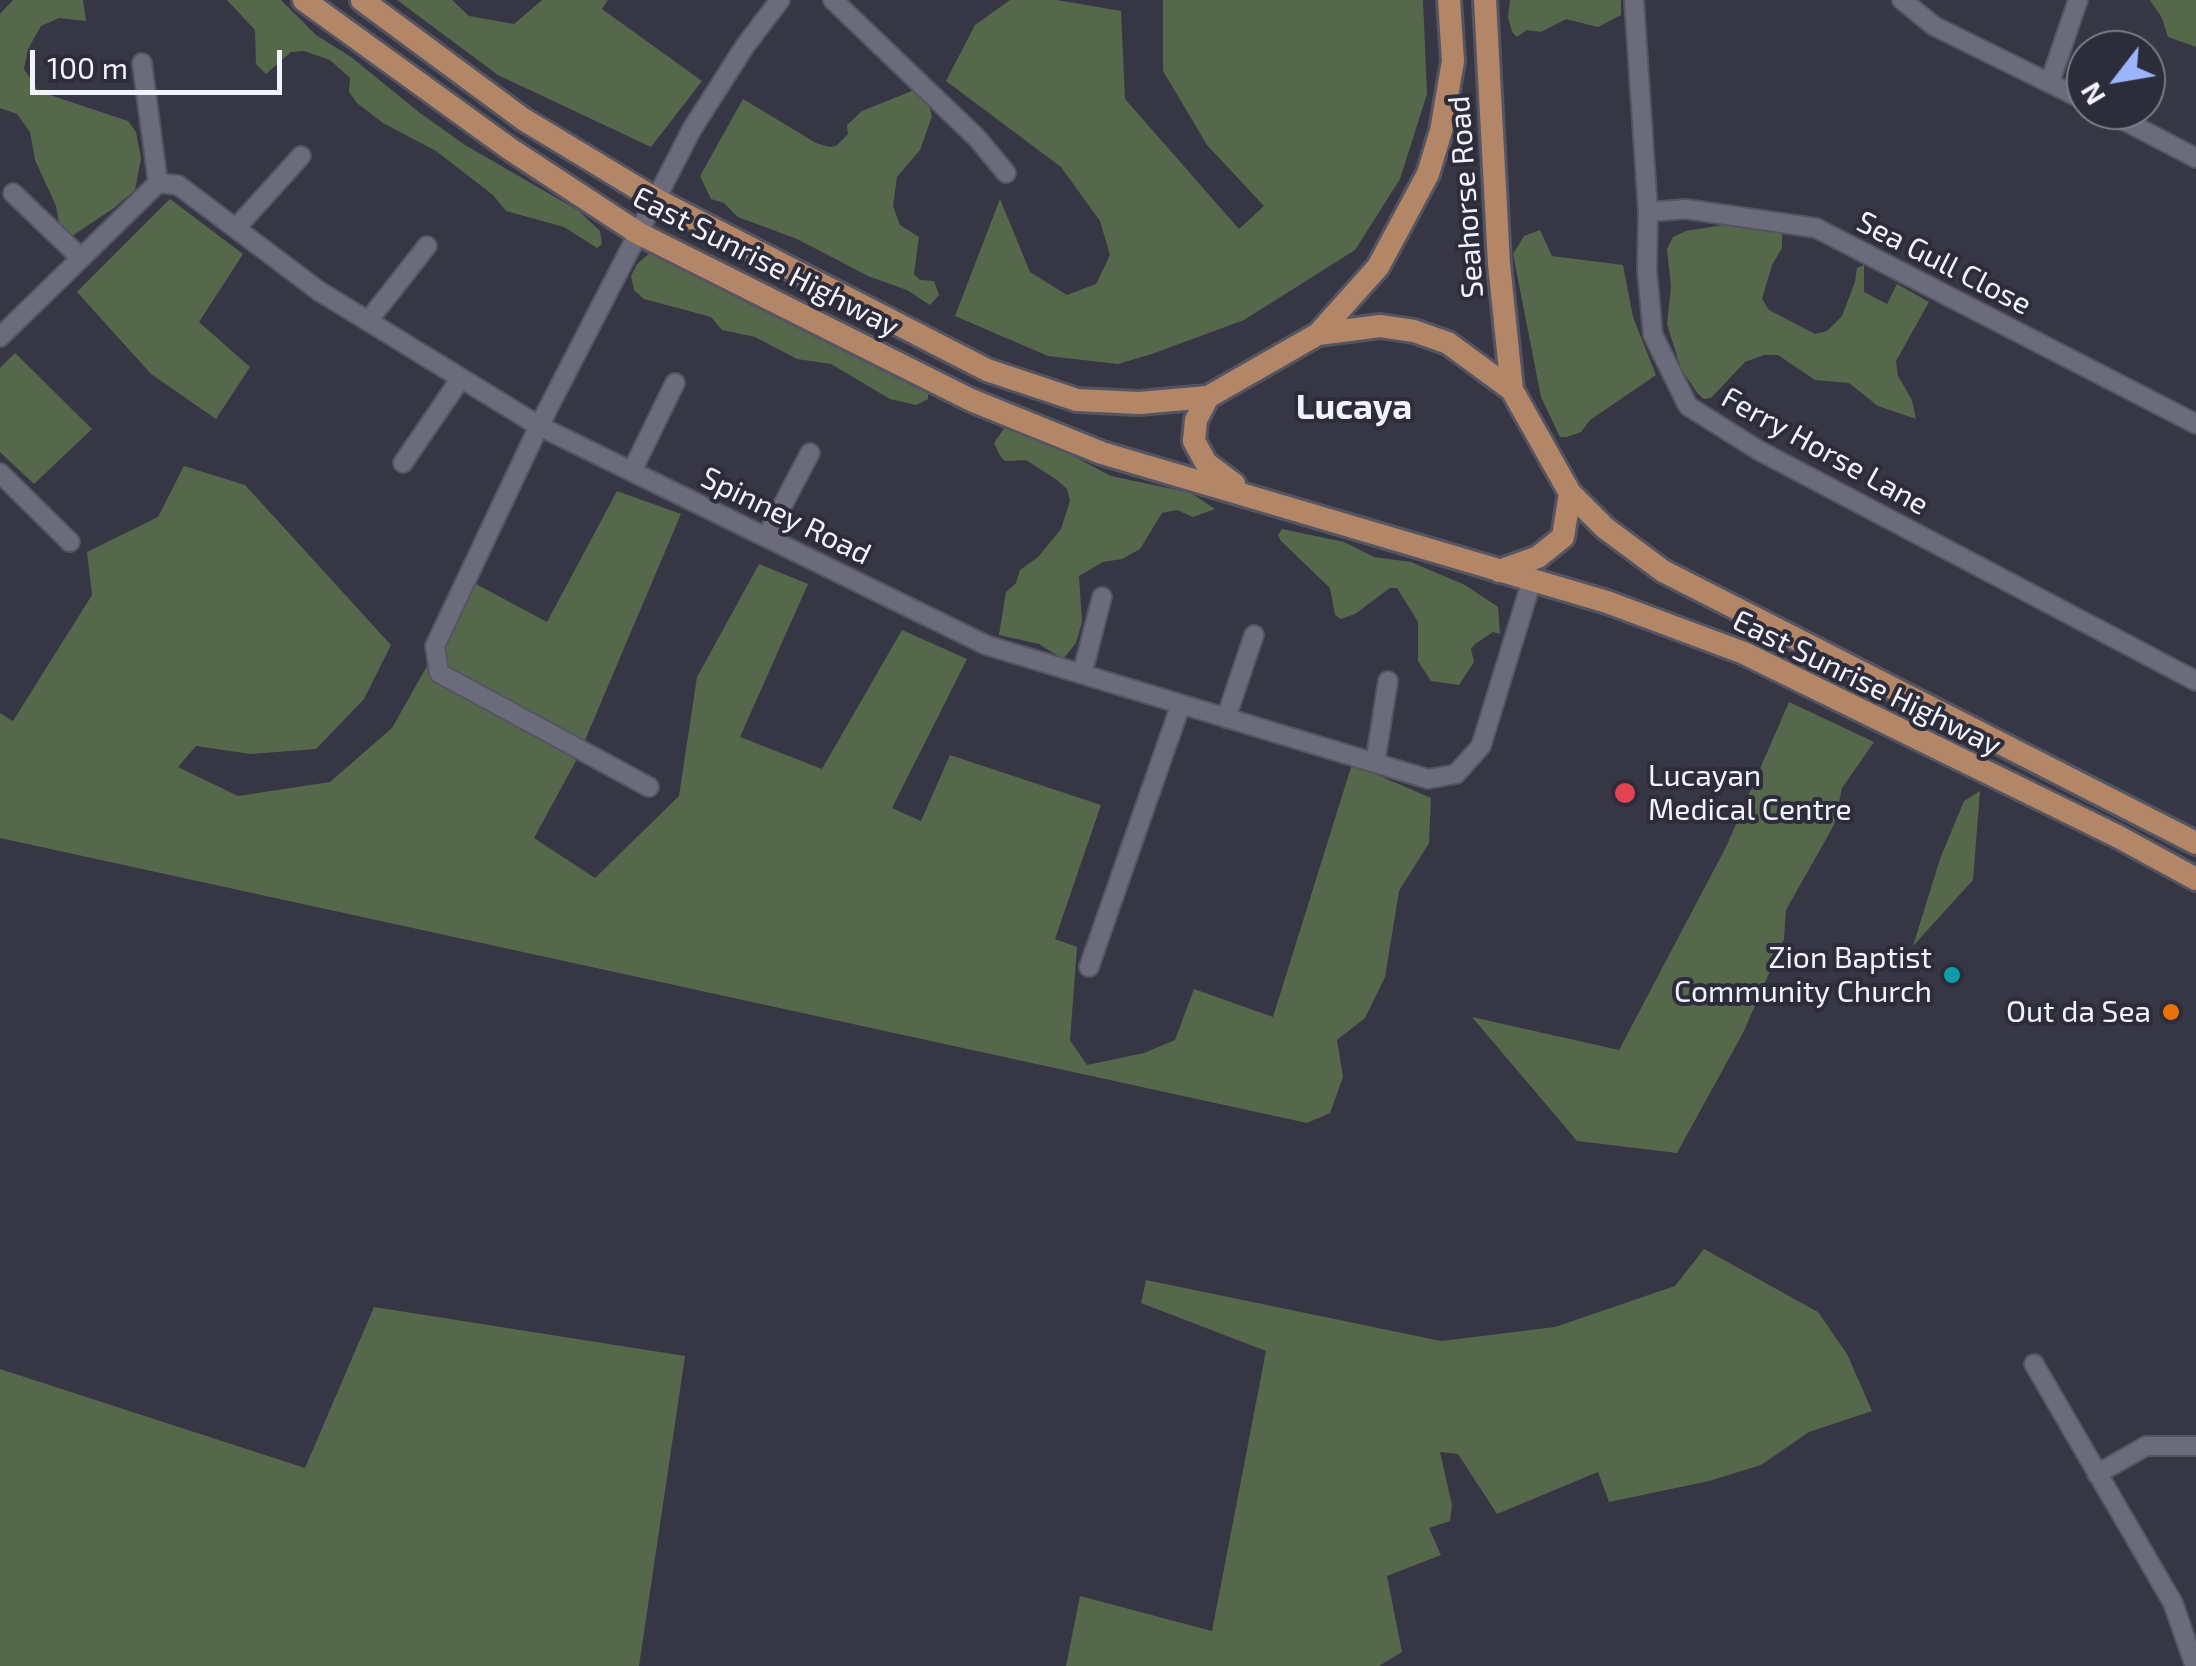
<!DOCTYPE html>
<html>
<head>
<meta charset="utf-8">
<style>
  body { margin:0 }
  #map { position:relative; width:2196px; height:1666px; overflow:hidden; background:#373645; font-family:"Exo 2",sans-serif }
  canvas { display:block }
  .north { position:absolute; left:2066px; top:30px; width:100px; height:100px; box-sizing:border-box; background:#2d2c3b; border:2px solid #7c7c89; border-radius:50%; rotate:239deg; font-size:28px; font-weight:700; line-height:40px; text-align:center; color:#f3f3fd }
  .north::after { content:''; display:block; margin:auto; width:35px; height:45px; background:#9bb5fd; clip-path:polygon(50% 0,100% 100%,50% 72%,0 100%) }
  .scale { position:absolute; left:30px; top:50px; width:252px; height:45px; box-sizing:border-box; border:5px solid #f3f3fd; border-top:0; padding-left:12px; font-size:30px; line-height:35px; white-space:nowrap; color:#f3f3fd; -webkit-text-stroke:8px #2d2c3b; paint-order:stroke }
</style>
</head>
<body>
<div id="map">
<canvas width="2196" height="1666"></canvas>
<div class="north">N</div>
<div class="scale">100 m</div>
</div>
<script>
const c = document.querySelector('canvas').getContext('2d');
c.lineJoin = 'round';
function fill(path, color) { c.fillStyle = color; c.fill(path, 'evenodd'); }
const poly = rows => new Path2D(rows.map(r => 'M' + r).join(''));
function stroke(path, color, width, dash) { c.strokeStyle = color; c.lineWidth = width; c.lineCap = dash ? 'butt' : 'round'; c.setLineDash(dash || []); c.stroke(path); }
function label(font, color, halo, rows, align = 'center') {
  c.font = font + ' "Exo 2",sans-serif'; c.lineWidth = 8; c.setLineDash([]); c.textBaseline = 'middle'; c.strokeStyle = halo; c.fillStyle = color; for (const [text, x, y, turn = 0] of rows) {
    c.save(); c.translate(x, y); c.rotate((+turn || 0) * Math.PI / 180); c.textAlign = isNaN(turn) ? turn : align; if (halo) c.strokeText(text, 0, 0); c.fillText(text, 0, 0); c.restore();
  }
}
fill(poly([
  [13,0,83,0,86,21,59,18,41,26,28,49,24,69,38,91,128,121,136,132,141,158,135,190,114,208,66,240,61,235,56,206,35,160,30,132,17,114,0,108,0,14],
  [227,0,281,0,316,35,351,57,420,113,465,145,579,211,600,231,602,244,597,248,564,227,506,211,493,195,436,151,383,123,357,103,349,92,350,78,330,60,304,51,291,52,266,74,256,64,255,30],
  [397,0,452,0,469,16,514,24,542,0,608,0,602,9,702,81,651,147,498,75],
  [1010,0,1057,0,1121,11,1125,99,1239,229,1264,206,1207,145,1163,71,1163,0,1423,0,1427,94,1400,179,1355,250,1244,320,1152,354,1118,364,1048,356,955,316,1000,199,1030,272,1067,295,1096,284,1110,255,1100,221,1061,167,946,81,975,25],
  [1510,0,1621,0,1621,15,1598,27,1566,19,1541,32,1527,30,1517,37,1512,32,1508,17],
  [2150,0,2196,0,2196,47,2168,37,2162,18],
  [912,91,926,95,932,116,920,150,897,177,893,206,900,225,919,237,914,274,920,280,934,281,939,295,930,305,907,290,868,276,797,239,738,217,724,203,711,199,700,176,743,99,816,143,830,147,836,146,848,134,847,125,862,111],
  [170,199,243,254,199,322,250,367,216,419,151,374,77,292],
  [1729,224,1752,225,1782,231,1782,248,1772,265,1762,299,1769,310,1815,334,1827,331,1842,316,1855,282,1857,268,1864,265,1864,292,1887,304,1897,284,1929,302,1896,361,1898,376,1912,400,1916,419,1878,406,1849,383,1815,380,1778,355,1764,355,1745,362,1711,398,1704,399,1698,394,1681,369,1667,324,1671,286,1667,249,1673,237,1686,231],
  [1540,230,1552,256,1623,265,1633,317,1656,375,1590,420,1581,432,1567,437,1560,437,1541,397,1513,254,1524,236],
  [652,251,753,306,775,314,853,354,865,362,917,384,928,392,928,399,916,405,890,399,831,364,797,359,755,337,722,330,711,317,644,299,634,290,631,276,637,264],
  [15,353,92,429,34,484,0,452,0,368],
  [1005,427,1018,427,1111,476,1191,493,1215,509,1193,517,1177,510,1162,513,1140,549,1122,559,1103,562,1079,576,1082,622,1076,643,1063,659,1039,644,999,635,1006,592,1016,583,1020,570,1038,557,1061,529,1070,501,1067,489,1057,480,1026,460,1005,461,1000,456,994,443],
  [184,466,245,485,391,645,364,699,316,749,251,754,196,746,178,767,238,796,330,782,392,728,474,583,547,622,617,491,681,514,577,759,534,838,595,878,679,796,697,677,759,564,808,584,740,737,822,769,902,630,967,659,892,808,921,821,950,755,1101,805,1055,939,1077,947,1070,1040,1087,1065,1144,1053,1175,1040,1194,989,1273,1017,1352,764,1431,798,1429,843,1399,891,1385,977,1365,1018,1337,1040,1343,1077,1330,1113,1307,1123,0,838,0,713,13,721,92,595,87,552,158,517],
  [1282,529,1344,542,1374,557,1411,562,1465,585,1498,607,1500,634,1493,632,1475,644,1471,649,1474,662,1459,685,1431,681,1418,661,1418,622,1397,588,1390,588,1355,614,1341,619,1335,615,1330,588,1281,541,1278,535],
  [1789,702,1874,742,1842,788,1834,825,1786,910,1784,939,1743,1033,1677,1153,1577,1141,1472,1017,1619,1050,1726,847],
  [1980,791,1973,880,1913,946,1940,859,1964,801],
  [1704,1249,1818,1312,1847,1354,1872,1411,1809,1432,1761,1465,1709,1481,1609,1502,1598,1472,1497,1514,1458,1454,1440,1452,1452,1505,1450,1521,1429,1528,1441,1555,1387,1576,1402,1652,1379,1666,1066,1666,1080,1596,1212,1631,1266,1351,1141,1303,1146,1280,1441,1341,1555,1327,1675,1286],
  [374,1307,685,1356,639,1666,0,1666,0,1369,305,1468]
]), '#55684c');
const minor = poly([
  [833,0,977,138,1006,173],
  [1634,0,1648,212,1647,271,1653,335,1688,406,1758,450,2196,681],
  [1902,0,1934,26,2086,101],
  [142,63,158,183],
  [2050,82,2078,0],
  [2104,110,2196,158],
  [13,193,81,258],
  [1648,212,1686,209,1816,228,2196,424],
  [236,228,301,156],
  [368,321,427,246],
  [0,337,158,183,178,185,319,291,539,426,986,645,1428,779,1456,774,1481,746,1532,580],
  [403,463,461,378],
  [632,471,675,383],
  [0,473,70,542],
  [766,537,810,453],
  [1082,674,1102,597],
  [1226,718,1254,635],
  [1375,763,1388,681],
  [649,787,439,673,435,646,539,426,692,129,745,46,780,0],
  [1089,967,1181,704],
  [2034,1364,2173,1603,2195,1666],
  [2097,1474,2146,1446,2196,1446]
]);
const major = poly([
  [304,0,510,149,638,233,971,400,1102,453,1607,602,1744,653,2117,836,2196,879],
  [362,0,523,119,657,200,987,370,1077,400,1139,403,1208,397],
  [1485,0,1499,264,1512,390],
  [1318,334,1378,267,1428,174,1441,131,1453,61,1449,0],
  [1234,484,1206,463,1194,441,1196,420,1208,397,1318,334,1380,326,1414,331,1448,343,1512,390,1570,493,1605,528,1663,571,2196,843],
  [1499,571,1538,557,1563,537,1570,493]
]);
stroke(minor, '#555562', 22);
stroke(major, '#555562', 28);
stroke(minor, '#6c6b7c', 18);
stroke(major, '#b38668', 22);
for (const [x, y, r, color] of [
  [1625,793,12,"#e0444e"],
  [1952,975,10,"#0f9aa8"],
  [2171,1012,10,"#e8710a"]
]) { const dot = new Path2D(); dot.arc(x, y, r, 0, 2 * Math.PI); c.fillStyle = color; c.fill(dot); stroke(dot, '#2d2c3b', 4); }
label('30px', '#f3f3fd', '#2d2c3b', [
  ["Seahorse Road",1466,197,-94],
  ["East Sunrise Highway",766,262,27],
  ["Sea Gull Close",1944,263,27],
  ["Ferry Horse Lane",1825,451,29],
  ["Spinney Road",786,516,26],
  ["East Sunrise Highway",1867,683,26]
]);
label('30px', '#f3f3fd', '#2d2c3b', [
  ["Lucayan",1648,776,"left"],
  ["Medical Centre",1648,810,"left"],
  ["Zion Baptist",1932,958],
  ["Community Church",1932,992],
  ["Out da Sea",2151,1012]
], 'right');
label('bold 35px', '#f3f3fd', '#2d2c3b', [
  ["Lucaya",1354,407]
]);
</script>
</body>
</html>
